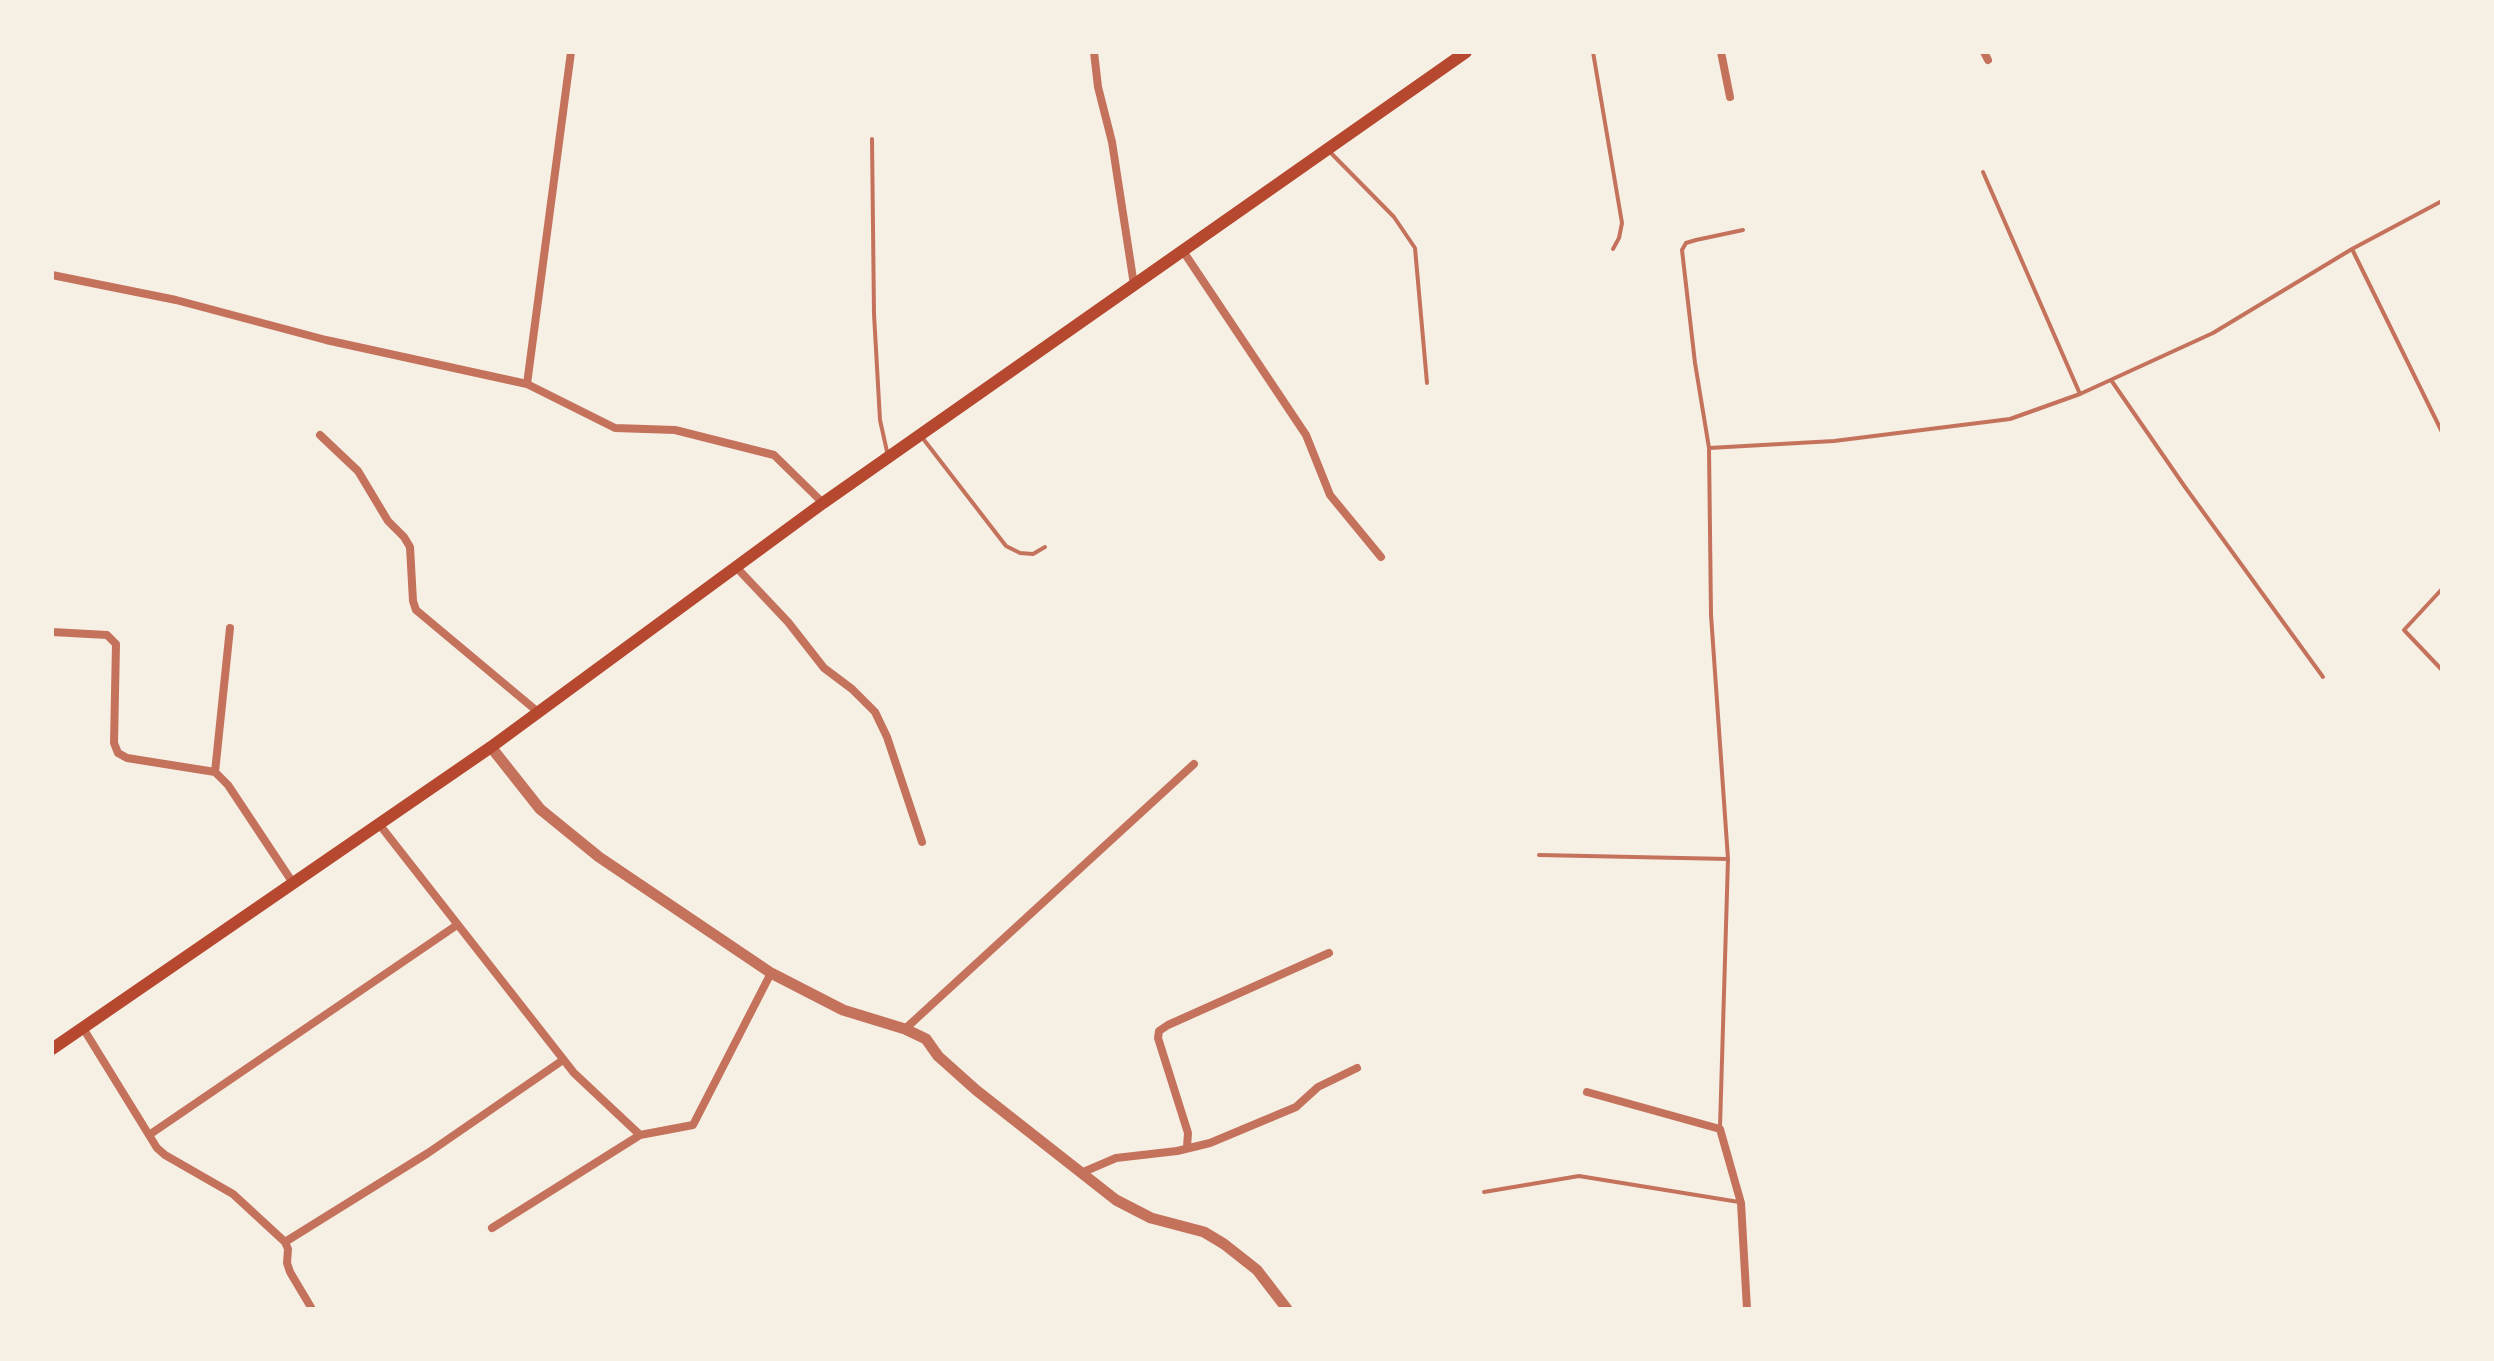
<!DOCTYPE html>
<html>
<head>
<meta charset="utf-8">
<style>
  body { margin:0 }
  #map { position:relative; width:2494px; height:1361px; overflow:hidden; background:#f6efe4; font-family:Merriweather,serif }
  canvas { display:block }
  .frame { position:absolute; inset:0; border:54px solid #f6efe4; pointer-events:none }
</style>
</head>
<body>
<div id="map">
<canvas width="2494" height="1361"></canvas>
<div class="frame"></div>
</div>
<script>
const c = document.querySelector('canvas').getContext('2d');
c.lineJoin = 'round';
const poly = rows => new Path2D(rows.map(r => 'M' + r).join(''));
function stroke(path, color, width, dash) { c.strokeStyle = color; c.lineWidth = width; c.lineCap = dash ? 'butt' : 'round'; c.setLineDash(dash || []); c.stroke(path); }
stroke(poly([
  [1593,52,1622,223,1619,238,1613,249],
  [872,139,874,314,880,420,888,456],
  [1329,151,1394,217,1415,248,1427,383],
  [1983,172,2080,394],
  [2442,201,2352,249,2442,432],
  [2111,380,2185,487,2323,677],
  [921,436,1006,546,1020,553,1033,554,1045,547],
  [1709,448,1834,441,2010,419,2080,394,2213,333,2352,249],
  [2442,589,2404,630,2442,670],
  [1539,855,1728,859],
  [1720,1127,1728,859,1711,615,1709,448,1695,363,1682,250,1686,243,1696,240,1743,230],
  [1484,1192,1579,1176,1739,1202]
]), '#c5725c', 4);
stroke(poly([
  [1094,52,1098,87,1112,142,1134,285],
  [1721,52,1730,97],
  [1984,52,1988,60],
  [1183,251,1306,435,1330,495,1381,557],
  [52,275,176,300,326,340,527,384,615,428,675,430,774,455,823,503],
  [527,384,571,52],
  [320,435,358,471,388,521,404,537,410,547,413,601,416,610,538,712],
  [736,567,788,622,824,668,852,689,875,712,887,737,922,842],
  [52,632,107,635,116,644,114,743,118,753,127,758,215,772,228,785,293,883],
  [215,772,230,628],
  [379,824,574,1073,640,1135],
  [83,1028,157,1148,165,1155,233,1194,285,1242,288,1249,287,1263,290,1272,312,1309],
  [905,1029,1194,764],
  [1587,1092,1720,1129,1741,1203,1747,1309],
  [149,1135,457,925],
  [1187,1147,1188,1133,1158,1038,1159,1031,1168,1025,1329,953],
  [1081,1173,1116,1158,1177,1151,1210,1143,1296,1107,1318,1087,1357,1068],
  [492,1228,640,1135,693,1125,771,973],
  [285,1242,428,1153,563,1060]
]), '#c5725c', 8);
stroke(poly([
  [491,747,540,809,599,857,771,973,843,1010,905,1029,926,1039,938,1056,976,1090,1116,1200,1151,1218,1204,1232,1224,1244,1257,1270,1287,1309]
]), '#c5725c', 11);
stroke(poly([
  [52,1049,491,747,823,503,1466,52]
]), '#b5482f', 12);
</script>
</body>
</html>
